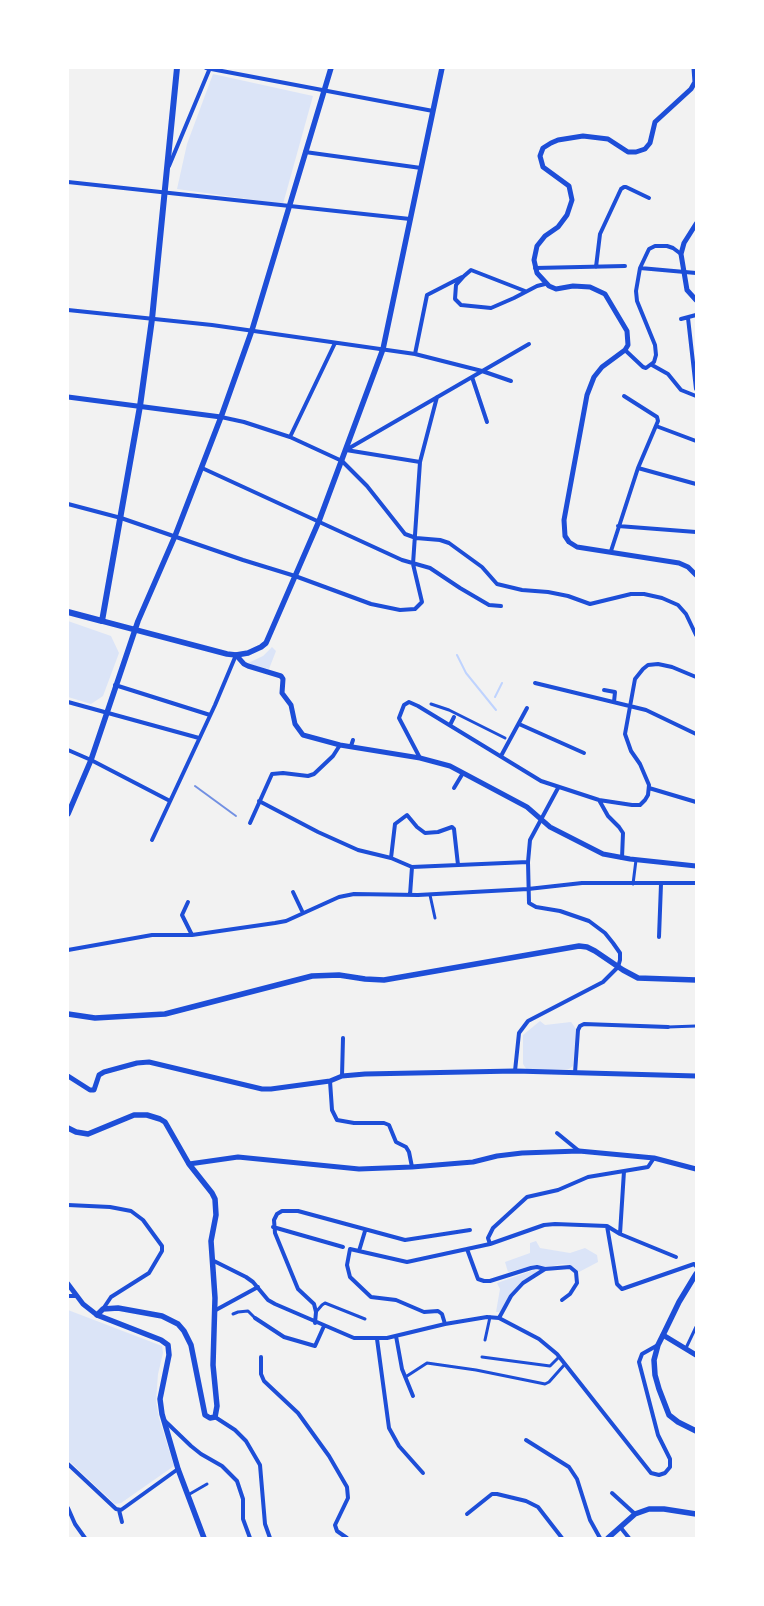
<!DOCTYPE html>
<html>
<head>
<meta charset="utf-8">
<style>
  body { margin:0 }
  #map { position:relative; width:764px; height:1606px; overflow:hidden; background:#f2f2f2; font-family:Roboto,sans-serif }
  canvas { display:block }
  .frame { position:absolute; inset:0; border:69px solid #fff; pointer-events:none }
</style>
</head>
<body>
<div id="map">
<canvas width="764" height="1606"></canvas>
<div class="frame"></div>
</div>
<script>
const c = document.querySelector('canvas').getContext('2d');
c.lineJoin = 'round';
function fill(path, color) { c.fillStyle = color; c.fill(path, 'evenodd'); }
const poly = rows => new Path2D(rows.map(r => 'M' + r).join(''));
function stroke(path, color, width, dash) { c.strokeStyle = color; c.lineWidth = width; c.lineCap = dash ? 'butt' : 'round'; c.setLineDash(dash || []); c.stroke(path); }
fill(poly([
  [213,74,313,96,283,204,177,189,187,144],
  [68,621,111,636,119,653,103,696,91,704,68,697],
  [272,647,276,651,269,669,246,664,263,656],
  [540,1021,545,1025,571,1022,576,1029,573,1066,569,1069,527,1070,523,1064,523,1035],
  [536,1241,540,1248,570,1253,585,1248,597,1255,598,1262,579,1272,571,1265,562,1264,544,1268,536,1265,508,1272,505,1262,530,1253,530,1243],
  [534,1270,539,1271,510,1296,500,1312,496,1312,500,1289,497,1283],
  [68,1310,162,1346,163,1353,158,1374,156,1401,159,1418,174,1466,121,1503,115,1504,68,1460]
]), '#dbe4f7');
stroke(poly([
  [457,655,466,673,496,710],
  [495,697,502,683]
]), '#bfd3fe', 2);
stroke(poly([
  [431,704,449,710,505,738],
  [633,884,636,860],
  [430,895,435,918],
  [668,1027,696,1026],
  [316,1312,322,1305,325,1303,365,1319],
  [233,1314,238,1312,248,1311,255,1318],
  [485,1340,490,1317],
  [686,1348,696,1327],
  [482,1357,550,1366,559,1357],
  [405,1376,407,1376,427,1363,476,1370,545,1384,549,1382,565,1364],
  [188,1495,207,1484]
]), '#1d4ed8', 3);
stroke(poly([
  [206,68,433,111],
  [305,152,421,168],
  [169,166,210,68],
  [68,182,410,219],
  [596,267,600,234,621,189,624,187,626,187,649,198],
  [535,268,625,266],
  [640,268,696,273],
  [525,291,471,270,464,276,456,285,455,299,461,305,491,308,514,298,537,286,545,284],
  [68,310,212,325,415,354,482,371,511,381],
  [688,318,696,389],
  [681,319,696,315],
  [625,350,643,367,646,368,654,362,656,355,655,345,637,301,636,291,640,268,649,249,655,246,667,246,673,248,681,254],
  [415,354,427,295,462,277],
  [652,365,668,374,681,390,696,396],
  [472,377,487,422],
  [221,417,244,422,290,437,342,461,367,486,405,534,416,538,440,540,449,543,482,567,497,584,522,590,548,592,568,596,590,604,631,594,644,594,662,598,678,605,686,614,696,635],
  [656,426,696,441],
  [290,437,335,343],
  [346,450,529,344],
  [346,450,420,462],
  [202,468,402,560,430,568,460,588,489,605,501,606],
  [638,468,696,484],
  [68,504,121,518,243,560,295,576,371,604,400,610,415,609,422,602,413,564,420,462,437,397],
  [618,526,696,532],
  [611,551,638,468,658,421,657,417,624,396],
  [535,683,646,710,696,734],
  [115,685,210,715],
  [604,690,615,692,614,702],
  [68,702,199,738],
  [519,724,584,753],
  [450,725,454,717],
  [351,746,353,740],
  [68,750,91,760,170,801],
  [501,756,527,708],
  [420,758,399,718,404,705,409,702,418,706,541,781,599,800,632,805,640,805,645,800,648,795,649,785,640,764,631,751,625,734,635,679,643,669,648,665,658,664,672,667,696,677],
  [454,788,463,773],
  [649,788,696,802],
  [599,800,608,816,619,827,623,833,622,858],
  [259,801,318,832,358,850,391,858,412,867,528,862],
  [250,823,272,774,283,773,308,776,314,774,333,756,340,745],
  [152,840,215,705,236,655],
  [391,858,395,824,407,815,417,827,425,833,438,832,452,827,454,829,458,865],
  [293,892,303,913],
  [410,895,412,867],
  [188,902,182,915,192,935],
  [659,937,661,884],
  [68,950,152,935,192,935,275,923,286,921,339,897,354,894,418,895,528,889,582,883,696,883],
  [515,1071,519,1033,528,1021,603,982,618,967,620,960,620,953,613,943,605,933,589,921,560,911,536,907,529,903,528,862,530,840,558,788],
  [575,1073,578,1030,580,1026,584,1024,668,1027],
  [342,1076,343,1038],
  [330,1081,332,1110,337,1120,354,1123,384,1123,389,1125,396,1142,406,1147,409,1152,412,1167],
  [557,1133,579,1151],
  [68,1205,110,1207,131,1211,143,1220,162,1246,162,1251,149,1273,111,1297,103,1309],
  [607,1226,617,1284,622,1289,694,1264,696,1266],
  [273,1227,343,1247],
  [620,1234,624,1171],
  [490,1244,488,1238,493,1228,527,1197,558,1190,588,1177,648,1167,654,1158],
  [467,1249,478,1279,484,1281,490,1281,531,1268,537,1267,545,1269,570,1267,576,1272,577,1283,570,1294,562,1300],
  [359,1251,365,1231],
  [212,1260,246,1277,253,1282,268,1300,275,1304,354,1338,387,1338,445,1324,487,1317,499,1318,539,1339,557,1354,651,1473,659,1475,665,1473,670,1467,670,1459,658,1435,639,1362,642,1354,658,1345],
  [68,1296,76,1296],
  [214,1311,258,1287],
  [255,1318,284,1337,315,1346,324,1326],
  [499,1318,511,1296,523,1283,545,1269],
  [315,1323,316,1312,314,1304,298,1289,275,1233,274,1220,277,1214,282,1211,298,1211,405,1240,470,1230],
  [445,1324,442,1314,438,1311,424,1312,396,1300,371,1297,350,1277,347,1265,350,1249,407,1262,490,1244,544,1225,555,1224,607,1226,620,1234,676,1257],
  [396,1336,402,1369,413,1396],
  [377,1339,389,1428,399,1446,423,1473],
  [261,1357,261,1374,264,1381,298,1413,329,1456,347,1487,348,1498,335,1525,337,1531,347,1538],
  [215,1417,235,1430,246,1441,260,1465,265,1524,270,1538],
  [165,1421,191,1446,201,1454,222,1466,237,1481,243,1499,243,1519,250,1538],
  [526,1440,569,1467,577,1479,590,1520,600,1538],
  [68,1464,116,1509,121,1510,178,1469],
  [612,1493,635,1514],
  [68,1508,75,1524,85,1538],
  [119,1510,122,1522],
  [467,1514,492,1494,497,1494,526,1501,538,1507,562,1538],
  [621,1528,629,1538]
]), '#1d4ed8', 4);
stroke(poly([
  [694,68,695,82,691,89,655,122,650,143,645,149,636,152,628,152,608,139,583,136,558,140,551,143,543,148,540,156,543,167,569,186,572,200,567,215,558,227,545,236,537,246,534,260,537,273,549,286,556,289,573,286,590,287,605,294,627,331,628,345,625,350,602,367,594,377,587,395,564,520,565,536,569,542,577,547,679,563,688,567,696,575],
  [696,224,684,243,681,254,687,290,696,300],
  [68,397,221,417],
  [236,655,244,664,248,666,281,676,283,679,282,693,291,705,295,724,303,735,340,745,420,758,450,766,527,807,550,827,603,854,630,859,696,866],
  [68,1076,90,1090,94,1090,99,1075,104,1072,137,1063,149,1062,262,1089,271,1089,330,1081,342,1076,365,1074,515,1071,696,1076],
  [189,1164,238,1157,359,1169,412,1167,473,1162,497,1156,522,1153,579,1151,654,1158,696,1169],
  [68,1284,83,1304,97,1315],
  [663,1335,696,1355]
]), '#1d4ed8', 5);
stroke(poly([
  [102,621,227,654,236,655,248,653,261,647,266,643,319,521,383,349,442,68],
  [68,814,91,760,138,621,175,536,221,417,252,330,331,68],
  [68,1014,95,1018,165,1014,312,976,339,975,365,979,384,980,579,946,587,947,595,951,623,970,638,978,696,980],
  [68,1128,76,1132,88,1134,134,1115,147,1115,160,1119,165,1122,189,1164,212,1193,215,1199,216,1215,211,1241,215,1298,213,1365,217,1406,215,1417,210,1418,205,1415,191,1345,184,1331,178,1324,162,1316,118,1308,103,1309,97,1315,161,1340,168,1345,169,1355,160,1399,162,1414,178,1469,204,1538],
  [696,1274,679,1302,663,1335,658,1345,654,1360,655,1375,659,1389,669,1415,678,1422,696,1431],
  [608,1538,635,1514,649,1509,664,1509,696,1514]
]), '#1d4ed8', 5.5);
stroke(poly([
  [68,612,102,621,140,406,152,319,177,68]
]), '#1d4ed8', 6);
stroke(poly([
  [195,786,236,816]
]), '#7290e2', 2);
</script>
</body>
</html>
